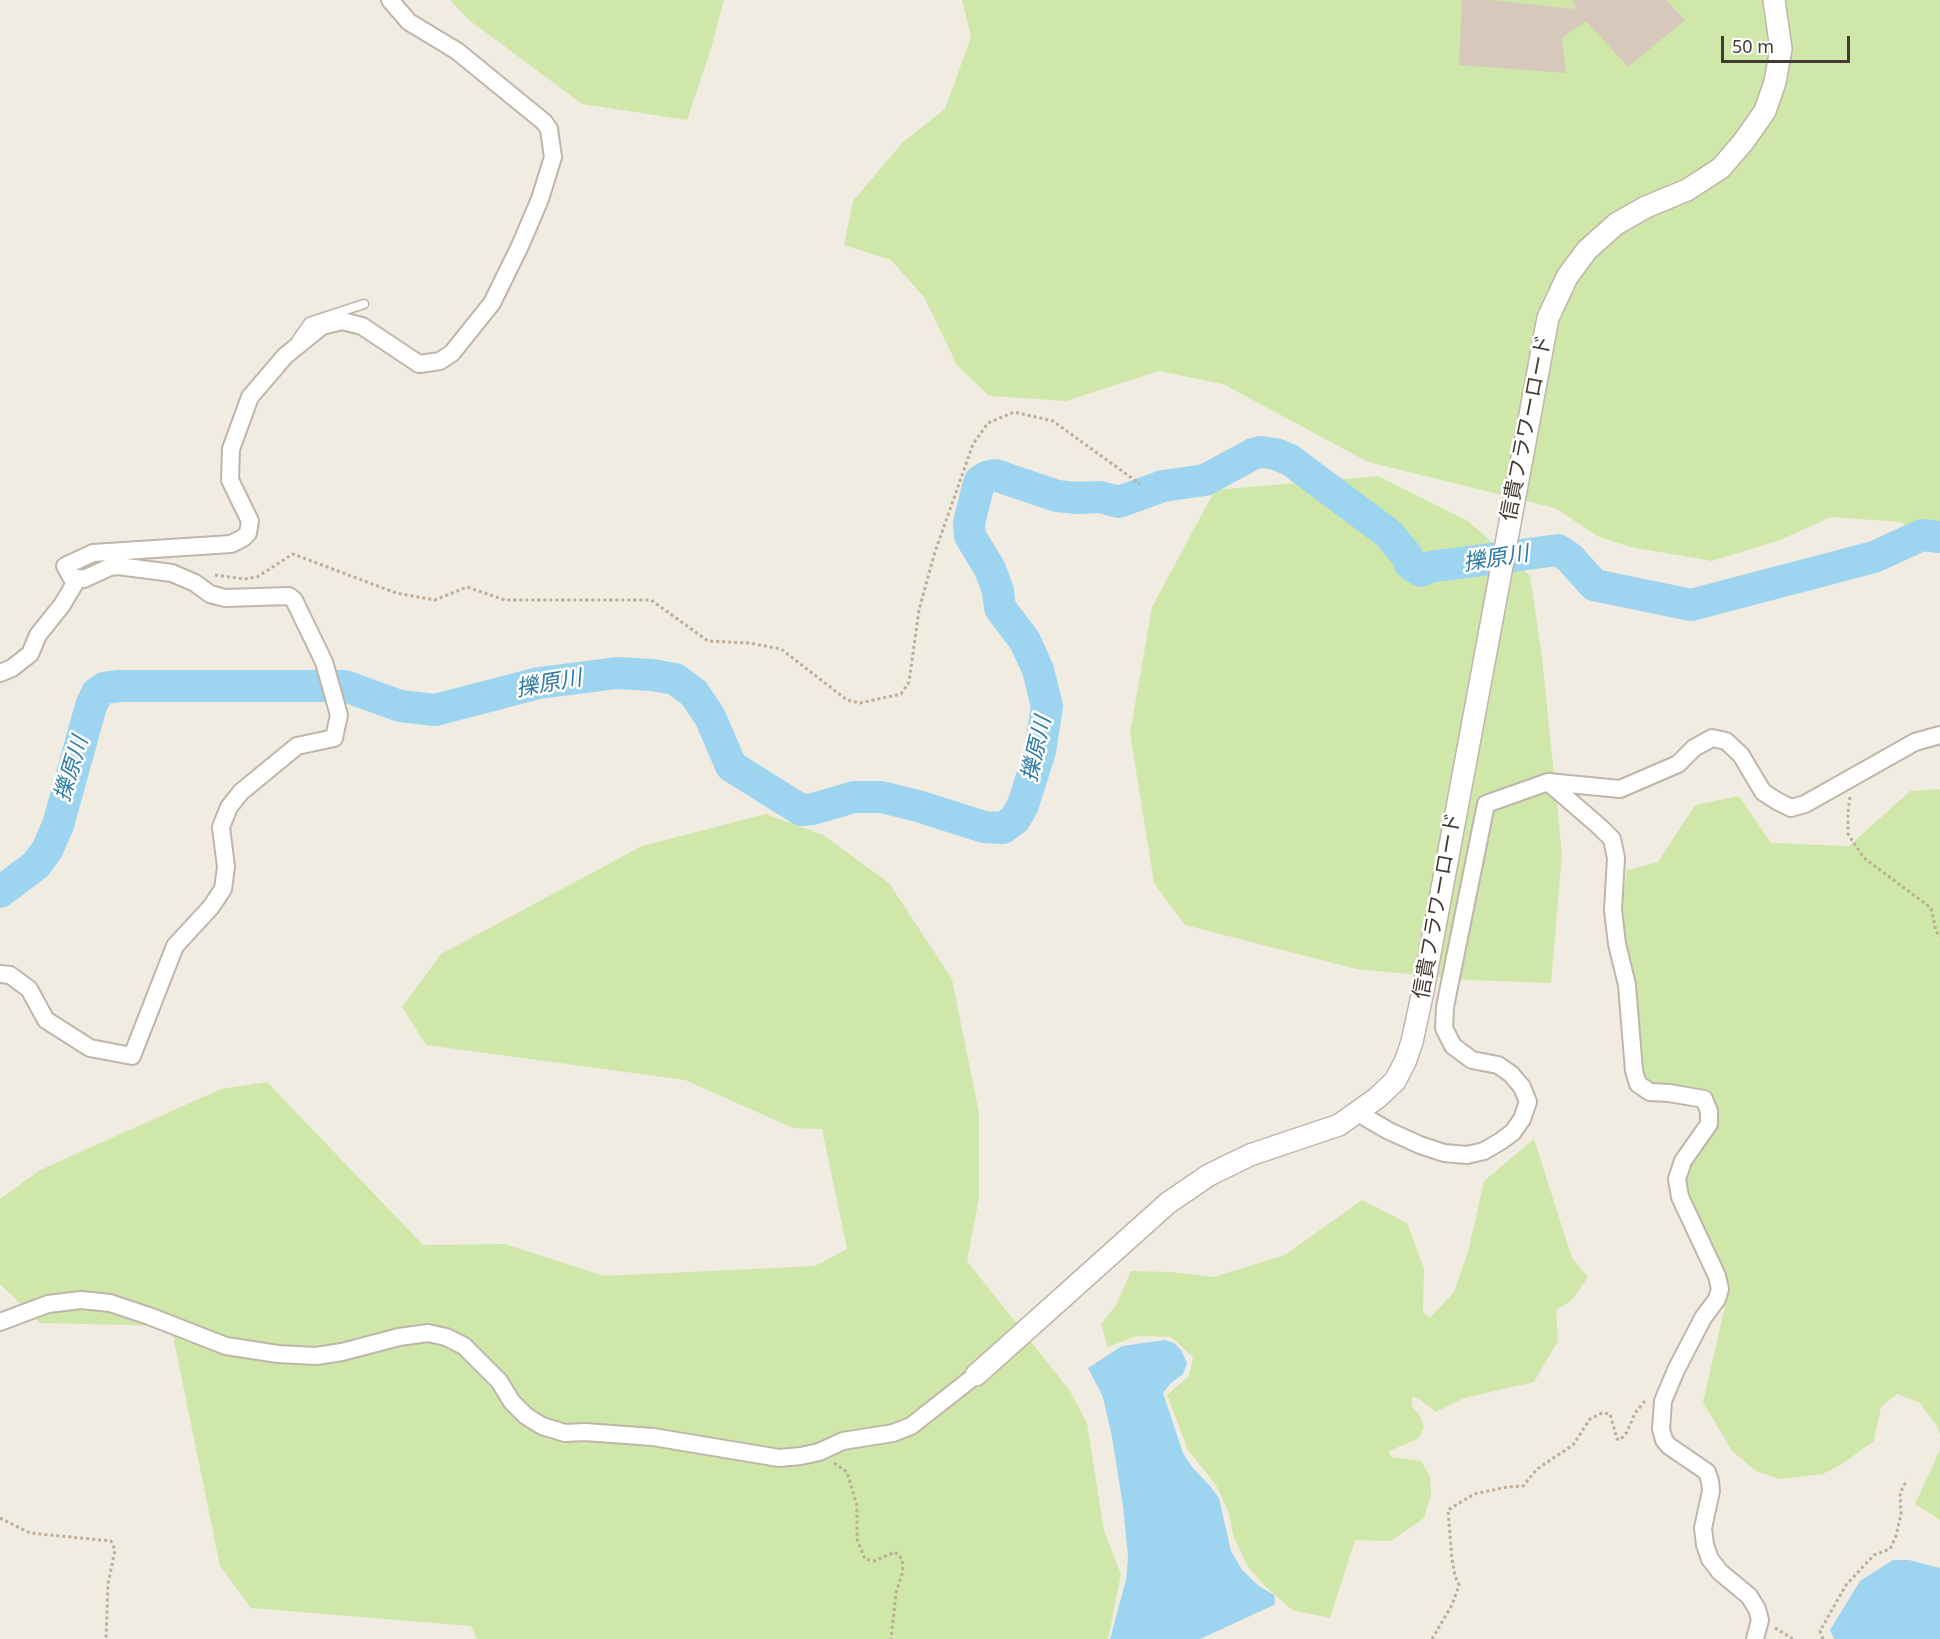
<!DOCTYPE html>
<html>
<head>
<meta charset="utf-8">
<style>
  body { margin:0 }
  #map { position:relative; width:1940px; height:1639px; overflow:hidden; background:#f1ece2; font-family:"Noto Sans",sans-serif }
  canvas { display:block }
  .scale { position:absolute; left:1721px; top:36px; width:129px; height:27px; box-sizing:border-box; border:3px solid #433b33; border-top:0; padding-left:8px; font-size:18px; line-height:21px; white-space:nowrap; color:#433b33; -webkit-text-stroke:4px #fff; paint-order:stroke }
</style>
</head>
<body>
<div id="map">
<canvas width="1940" height="1639"></canvas>
<div class="scale">50 m</div>
</div>
<script>
const c = document.querySelector('canvas').getContext('2d');
c.lineJoin = 'round';
function fill(path, color) { c.fillStyle = color; c.fill(path, 'evenodd'); }
const poly = rows => new Path2D(rows.map(r => 'M' + r).join(''));
function stroke(path, color, width, dash) { c.strokeStyle = color; c.lineWidth = width; c.lineCap = dash ? 'butt' : 'round'; c.setLineDash(dash || []); c.stroke(path); }
function label(font, color, halo, rows, align = 'center') {
  c.font = font + ' "Noto Sans","Noto Sans JP",sans-serif'; c.lineWidth = 5; c.setLineDash([]); c.textBaseline = 'middle'; c.strokeStyle = halo; c.fillStyle = color; for (const [text, x, y, turn = 0] of rows) {
    c.save(); c.translate(x, y); c.rotate((+turn || 0) * Math.PI / 180); c.textAlign = isNaN(turn) ? turn : align; if (halo) c.strokeText(text, 0, 0); c.fillText(text, 0, 0); c.restore();
  }
}
fill(poly([
  [450,0,724,0,711,49,687,120,582,104,469,20],
  [962,0,1940,0,1940,549,1900,522,1831,517,1780,540,1712,561,1630,547,1597,536,1555,508,1368,462,1223,384,1159,371,1066,401,989,396,957,365,924,297,891,260,844,245,853,201,902,143,945,109,971,37],
  [1378,476,1468,521,1530,576,1542,657,1562,854,1551,983,1470,980,1356,969,1185,925,1154,883,1130,733,1152,607,1215,490],
  [1940,789,1940,1434,1937,1426,1920,1403,1897,1394,1881,1407,1874,1441,1842,1464,1823,1474,1779,1479,1756,1471,1732,1451,1703,1402,1727,1297,1717,1257,1685,1190,1687,1165,1700,1144,1716,1127,1719,1111,1714,1099,1707,1091,1652,1087,1639,1075,1622,935,1623,893,1627,870,1658,862,1695,805,1739,796,1771,843,1849,846,1910,791],
  [766,814,823,835,889,883,952,979,979,1113,979,1198,967,1261,1070,1391,1087,1423,1104,1531,1121,1574,1108,1639,477,1639,471,1626,251,1608,220,1566,171,1326,40,1323,0,1284,0,1199,40,1170,221,1089,267,1082,423,1245,505,1244,604,1276,815,1266,847,1249,822,1129,793,1128,685,1080,426,1045,402,1007,441,954,642,846],
  [1534,1139,1572,1258,1588,1277,1571,1301,1556,1310,1558,1341,1534,1382,1464,1398,1436,1412,1418,1398,1412,1397,1412,1406,1420,1416,1424,1427,1418,1439,1389,1451,1391,1457,1421,1461,1430,1476,1431,1495,1424,1518,1391,1541,1355,1540,1330,1618,1292,1610,1266,1587,1248,1567,1234,1538,1228,1511,1216,1485,1188,1450,1167,1395,1189,1376,1193,1357,1171,1337,1136,1336,1108,1347,1101,1324,1116,1305,1131,1271,1171,1272,1214,1277,1285,1255,1362,1200,1407,1223,1424,1268,1423,1312,1430,1318,1454,1292,1468,1252,1484,1181],
  [1940,1450,1940,1520,1915,1504]
]), '#d0e7aa');
fill(poly([
  [1165,1340,1174,1343,1181,1350,1187,1363,1183,1374,1171,1383,1163,1393,1183,1453,1192,1467,1210,1486,1219,1498,1231,1551,1242,1570,1259,1586,1274,1595,1275,1600,1274,1605,1200,1639,1110,1639,1126,1580,1128,1557,1123,1506,1112,1437,1103,1397,1088,1368,1122,1346],
  [1893,1560,1909,1560,1940,1568,1940,1639,1834,1639,1830,1630,1860,1581]
]), '#9dd4f0');
stroke(poly([
  [0,892,36,865,47,850,58,825,91,706,97,693,104,688,120,686,345,686,400,706,435,710,539,683,617,673,652,675,675,679,694,693,710,717,731,766,801,810,813,809,854,797,881,797,918,806,984,827,1003,828,1015,819,1023,805,1040,751,1047,706,1038,670,1025,641,1000,608,998,591,990,569,970,536,969,523,978,487,980,481,986,477,995,475,1057,496,1077,498,1100,497,1119,502,1163,486,1205,480,1253,454,1261,452,1276,454,1290,460,1389,534,1407,556,1410,564,1421,571,1430,567,1558,550,1570,558,1594,585,1691,605,1874,557,1922,535,1940,537]
]), '#9dd4f0', 32);
fill(poly([
  [1462,0,1489,0,1577,9,1572,0,1666,0,1685,20,1628,67,1586,21,1562,38,1566,73,1459,65]
]), '#d6c9bb');
const service = poly([
  [297,339,309,322,364,304]
]);
const minor = poly([
  [0,673,12,668,30,654,38,635,62,605,78,578],
  [1548,782,1600,827,1612,839,1616,858,1613,910,1617,944,1627,985,1634,1071,1638,1084,1650,1092,1669,1093,1704,1099,1709,1111,1709,1124,1683,1161,1677,1179,1680,1197,1717,1276,1720,1289,1717,1299,1703,1318,1676,1370,1663,1401,1661,1429,1664,1440,1669,1446,1707,1472,1710,1481,1711,1491,1703,1528,1705,1545,1710,1559,1720,1572,1749,1596,1757,1609,1760,1620,1755,1639],
  [0,974,10,975,29,989,46,1020,90,1048,132,1056,175,946,211,907,223,889,226,867,221,827,229,807,241,792,297,746,334,738,339,715,324,662,294,600,289,596,225,598,210,594,195,583,172,573,118,566,110,567,84,579,78,578,71,577,65,566,93,553,231,544,243,538,248,533,250,521,230,480,231,449,250,397,285,356,322,326,342,321,362,326,419,364,440,361,452,353,492,303,520,246,540,199,553,157,549,129,544,122,457,51,409,22,390,0],
  [1358,1113,1389,1131,1420,1145,1444,1153,1467,1155,1484,1151,1501,1141,1513,1132,1522,1119,1528,1102,1522,1087,1511,1074,1498,1065,1472,1060,1453,1046,1444,1028,1445,1007,1486,804,1548,782,1620,789,1678,764,1694,748,1712,738,1726,741,1741,755,1763,792,1777,801,1791,808,1805,804,1915,742,1940,735],
  [0,1322,48,1304,81,1300,110,1303,149,1316,226,1346,278,1354,316,1356,342,1352,399,1337,428,1333,446,1337,464,1346,499,1381,512,1402,526,1416,542,1426,565,1433,585,1432,653,1437,779,1458,801,1456,819,1452,843,1441,893,1433,911,1426,976,1375]
]);
const tertiary = poly([
  [976,1375,1168,1203,1209,1175,1250,1155,1339,1125,1377,1098,1395,1081,1405,1062,1412,1042,1423,991,1548,318,1567,277,1587,250,1616,224,1646,207,1687,190,1721,168,1744,141,1765,111,1775,82,1781,49,1774,0]
]);
stroke(service, '#bfb5a8', 11);
stroke(minor, '#bfb5a8', 20);
stroke(tertiary, '#bfb5a8', 24);
stroke(poly([
  [215,575,244,579,257,577,293,554,396,593,435,600,467,587,505,600,651,600,708,641,749,643,781,649,847,700,860,703,901,694,909,682,919,610,934,555,973,444,988,423,1014,412,1053,421,1140,484],
  [1850,797,1848,812,1848,834,1864,858,1931,908,1936,931,1940,937],
  [834,1463,847,1472,857,1506,857,1539,865,1559,874,1561,895,1552,902,1559,903,1571,896,1593,891,1639],
  [0,1518,30,1533,111,1541,115,1550,108,1584,106,1639],
  [1775,1628,1793,1639],
  [1432,1639,1452,1605,1459,1585,1455,1576,1452,1559,1448,1510,1474,1494,1507,1487,1523,1486,1537,1469,1573,1445,1590,1419,1602,1413,1610,1414,1617,1439,1620,1440,1627,1432,1635,1413,1645,1401],
  [1823,1639,1820,1631,1846,1585,1874,1555,1890,1549,1896,1536,1901,1514,1900,1493,1907,1480]
]), '#bead96', 3, [3, 3]);
stroke(service, '#fff', 8);
stroke(minor, '#fff', 16);
stroke(tertiary, '#fff', 21);
label('21px', '#433b33', '#fff', [
  ["信貴フラワーロード",1527,428,-79],
  ["信貴フラワーロード",1438,906,-80]
]);
label('italic 22px', '#2c7ba6', '#fff', [
  ["擽原川",1496,559,-9],
  ["擽原川",549,684,-10],
  ["擽原川",1037,749,-77],
  ["擽原川",72,769,-73]
]);
</script>
</body>
</html>
